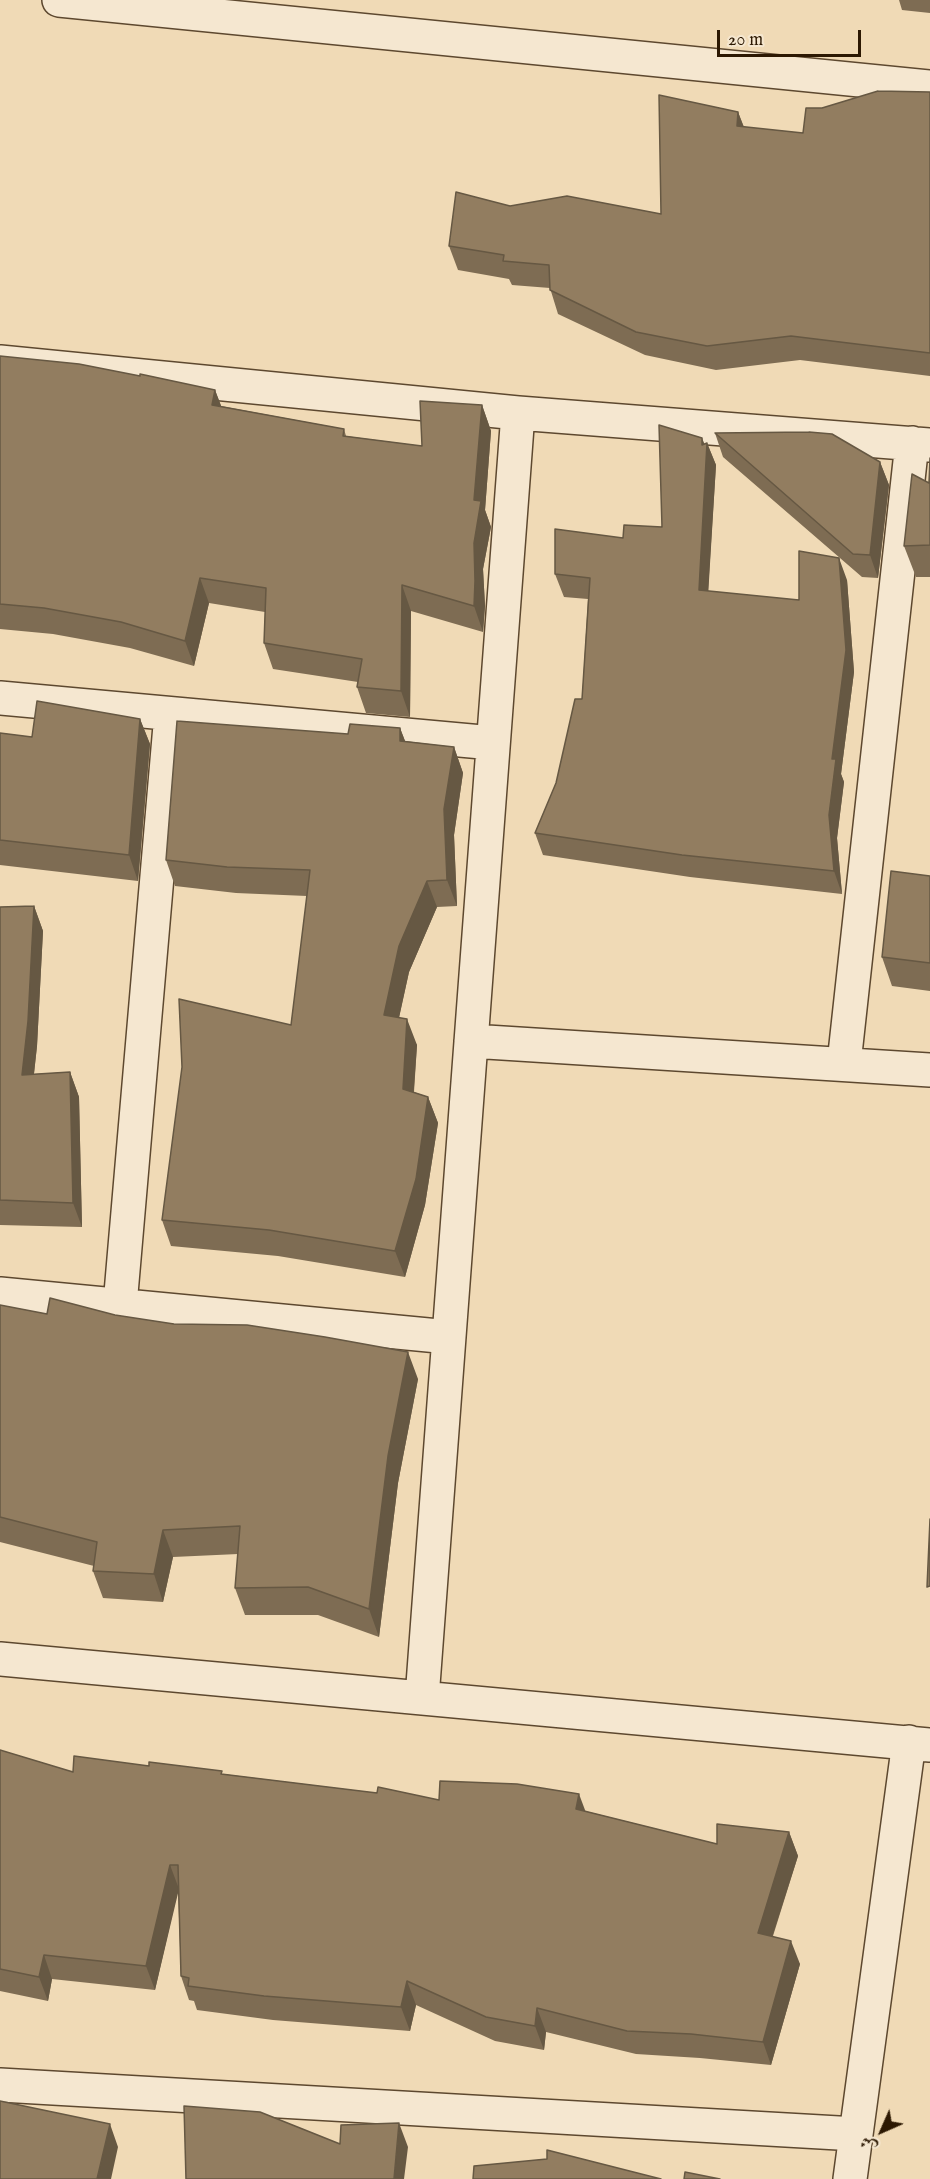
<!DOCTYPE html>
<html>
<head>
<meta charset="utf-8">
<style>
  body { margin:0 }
  #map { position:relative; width:930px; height:2179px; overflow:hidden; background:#f0dab6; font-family:"IM FELL English",Amiri,serif }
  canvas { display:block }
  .north { position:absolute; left:852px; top:2101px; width:60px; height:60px; -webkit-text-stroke:4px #f5e7d0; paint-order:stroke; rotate:225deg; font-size:16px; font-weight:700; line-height:24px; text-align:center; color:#2c1802 }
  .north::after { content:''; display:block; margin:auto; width:21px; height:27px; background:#2c1802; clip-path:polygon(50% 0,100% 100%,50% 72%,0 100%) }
  .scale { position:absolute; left:717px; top:30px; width:144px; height:27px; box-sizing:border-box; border:3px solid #2c1802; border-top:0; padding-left:8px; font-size:18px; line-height:21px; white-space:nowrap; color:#2c1802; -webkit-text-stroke:4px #f5e7d0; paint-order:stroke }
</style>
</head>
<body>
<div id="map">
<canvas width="930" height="2179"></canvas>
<div class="north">ش</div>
<div class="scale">20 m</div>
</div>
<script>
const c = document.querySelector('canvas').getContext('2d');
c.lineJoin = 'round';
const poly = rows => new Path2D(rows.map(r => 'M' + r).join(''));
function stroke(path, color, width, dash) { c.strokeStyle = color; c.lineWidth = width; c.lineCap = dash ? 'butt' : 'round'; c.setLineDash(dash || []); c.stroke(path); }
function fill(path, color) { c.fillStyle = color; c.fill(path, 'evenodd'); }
const minor = poly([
  [59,0,930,87],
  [0,362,518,413,930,445],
  [0,698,493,743],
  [471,1041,930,1070],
  [844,1063,912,443],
  [0,1294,449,1337],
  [120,1305,171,714],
  [0,1659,930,1745],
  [422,1698,518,413],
  [0,2085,856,2134],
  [850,2179,909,1742]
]);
stroke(minor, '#5d482f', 36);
stroke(minor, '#f5e7d0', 33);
fill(poly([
  [899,0,930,0,930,13,902,10],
  [930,92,930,376,800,360,716,370,645,355,558,314,550,288,512,285,509,279,458,270,449,246,510,206,661,214,738,112,744,127,803,133,822,108],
  [0,356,140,376,215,390,221,406,344,429,346,436,422,446,482,405,491,431,485,510,491,527,483,569,485,606,483,632,411,611,410,717,366,713,357,687,358,682,273,669,264,643,265,612,209,603,194,666,130,648,53,634,0,629],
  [715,433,880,462,889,485,878,578,862,577,723,457],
  [707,443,716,465,708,591,799,600,847,580,854,672,841,774,844,782,837,838,842,894,690,877,543,855,535,833,556,783,582,699,588,599,564,597,555,574,623,538,662,527,705,444],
  [930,458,930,577,916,577,904,546,929,483],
  [140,719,150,744,138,881,0,865,0,733,32,737],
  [400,728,405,741,454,747,463,773,454,835,457,906,437,907,409,972,399,1017,417,1045,414,1092,428,1097,438,1123,425,1205,405,1277,278,1256,171,1246,162,1220,291,1025,307,896,236,893,175,886,166,860,348,734],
  [930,876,930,991,892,986,882,957],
  [34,906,43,931,37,1046,34,1074,70,1072,79,1097,82,1227,0,1225,0,907],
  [0,1305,47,1314,115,1315,418,1379,398,1483,379,1637,318,1615,245,1615,235,1588,238,1554,173,1557,163,1602,103,1598,93,1571,94,1566,0,1542],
  [0,1750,73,1772,149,1766,223,1774,377,1793,439,1800,585,1811,717,1844,789,1832,798,1856,773,1936,800,1964,771,2065,700,2058,636,2054,546,2032,544,2050,495,2041,416,2005,410,2031,273,2020,197,2010,194,2001,189,2000,181,1976,178,1890,155,1990,52,1979,48,2001,0,1991]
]), '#7e6c53');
fill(poly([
  [738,112,747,136,737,126],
  [215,390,225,416,212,405],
  [482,405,491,431,485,510,491,527,483,569,485,606,483,632,474,606,474,500],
  [702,438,707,450,707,443,716,465,707,613,699,590],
  [880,462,889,485,878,578,870,555],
  [839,558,847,580,854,672,841,774,844,782,837,838,842,894,834,871,829,815],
  [200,578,209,603,194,666,185,641],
  [402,585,411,611,410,717,401,691],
  [140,719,150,744,138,881,129,855],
  [400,728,410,754,400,741],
  [454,747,463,773,454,835,457,906,447,880,444,809],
  [427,881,437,907,409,972,394,1041,384,1015,399,946],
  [34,906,43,931,37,1046,31,1100,22,1075],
  [407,1019,417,1045,412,1115,403,1089],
  [70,1072,79,1097,82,1227,73,1203],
  [428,1097,438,1123,425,1205,405,1277,395,1251],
  [408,1352,418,1379,398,1483,379,1637,369,1609,388,1456],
  [163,1530,173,1557,163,1602,154,1574],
  [579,1794,588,1818,576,1809],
  [789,1832,798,1856,766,1956,758,1933],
  [170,1865,179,1889,155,1990,146,1966],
  [791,1941,800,1964,771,2065,763,2042],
  [44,1955,52,1979,48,2001,39,1977],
  [407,1981,416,2005,410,2031,401,2007],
  [537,2008,546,2032,544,2050,535,2026],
  [399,2123,408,2147,404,2179,394,2179],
  [110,2124,118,2147,111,2179,97,2179]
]), '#665843');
const building = poly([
  [878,91,930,92,930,353,791,336,707,346,636,332,550,290,549,265,503,261,504,255,449,246,456,192,510,206,567,196,661,214,659,95,738,112,737,126,803,133,806,108,822,108,878,91],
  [0,356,79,364,140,376,140,374,215,390,212,405,344,429,343,436,422,446,420,401,482,405,474,500,481,501,474,543,475,581,474,606,402,585,401,691,357,687,362,659,264,643,266,588,200,578,185,641,121,622,44,608,0,604,0,356],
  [659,425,702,438,702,445,707,443,699,590,799,600,799,551,839,558,846,650,832,759,836,759,829,815,834,871,682,855,535,833,556,783,575,699,582,699,590,578,555,574,555,529,623,538,624,525,662,527,659,425],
  [809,432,832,434,880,462,870,555,853,554,715,433,809,432],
  [930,458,930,545,904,546,912,474,929,483,930,458],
  [37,701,140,719,129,855,0,840,0,733,32,737,37,701],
  [177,721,348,734,350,724,400,728,400,741,454,747,444,809,447,880,427,881,399,946,384,1015,407,1019,403,1089,428,1097,416,1179,395,1251,269,1230,162,1220,182,1067,179,999,291,1025,310,870,227,867,166,860,177,721],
  [891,871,930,876,930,963,882,957,891,871],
  [34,906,28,1021,22,1075,70,1072,73,1203,0,1200,0,907,34,906],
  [50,1298,115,1315,174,1324,247,1325,325,1337,408,1352,388,1456,369,1609,308,1587,235,1588,240,1526,163,1530,154,1574,93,1571,97,1542,0,1517,0,1305,47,1314,50,1298],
  [930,1519,930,1586,927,1587,930,1519],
  [0,1750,73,1772,74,1756,149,1766,149,1762,222,1771,221,1774,377,1793,378,1787,439,1800,440,1781,517,1784,579,1794,576,1809,717,1844,717,1824,789,1832,758,1933,791,1941,763,2042,691,2034,627,2031,537,2008,535,2026,486,2017,407,1981,401,2007,264,1996,188,1986,189,1978,181,1976,178,1865,170,1865,146,1966,44,1955,39,1977,0,1969,0,1750],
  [0,2101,110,2124,97,2179,0,2179,0,2101],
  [184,2106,260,2112,340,2144,341,2125,399,2123,394,2179,186,2179,184,2106],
  [547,2150,661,2179,473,2179,474,2166,547,2159,547,2150],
  [685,2172,720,2179,684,2179,685,2172]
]);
fill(building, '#927d60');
stroke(building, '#665843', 1.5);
</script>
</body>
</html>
